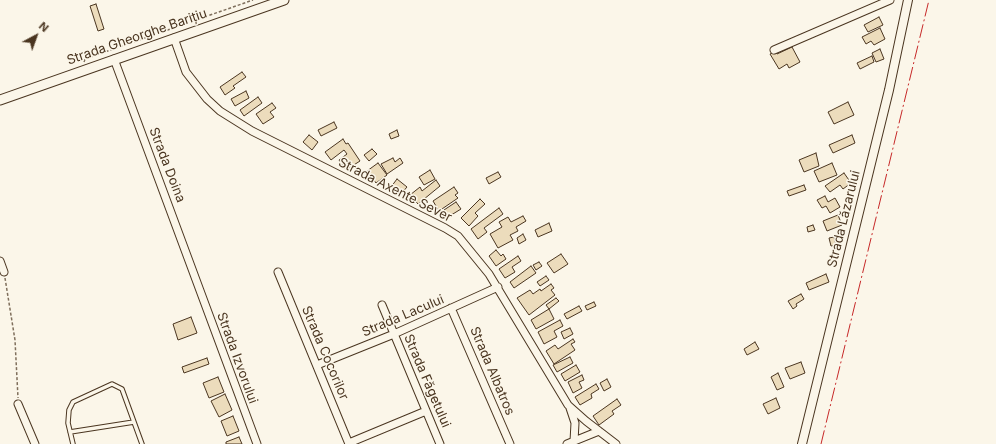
<!DOCTYPE html>
<html>
<head>
<meta charset="utf-8">
<style>
  body { margin:0 }
  #map { position:relative; width:996px; height:444px; overflow:hidden; background:#fbf6e9; font-family:Inter,sans-serif }
  canvas { display:block }
  .north { position:absolute; left:16px; top:16px; width:40px; height:40px; -webkit-text-stroke:3px #fbf6e9; paint-order:stroke; rotate:41deg; font-size:11px; font-weight:700; line-height:16px; text-align:center; color:#4a3520 }
  .north::after { content:''; display:block; margin:auto; width:14px; height:18px; background:#4a3520; clip-path:polygon(50% 0,100% 100%,50% 72%,0 100%) }
</style>
</head>
<body>
<div id="map">
<canvas width="996" height="444"></canvas>
<div class="north">N</div>
</div>
<script>
const c = document.querySelector('canvas').getContext('2d');
c.lineJoin = 'round';
function fill(path, color) { c.fillStyle = color; c.fill(path, 'evenodd'); }
const poly = rows => new Path2D(rows.map(r => 'M' + r).join(''));
function stroke(path, color, width, dash) { c.strokeStyle = color; c.lineWidth = width; c.lineCap = dash ? 'butt' : 'round'; c.setLineDash(dash || []); c.stroke(path); }
function label(font, color, halo, rows, align = 'center') {
  c.font = font + ' Inter,sans-serif'; c.lineWidth = 3; c.setLineDash([]); c.textBaseline = 'middle'; c.strokeStyle = halo; c.fillStyle = color; for (const [text, x, y, turn = 0] of rows) {
    c.save(); c.translate(x, y); c.rotate((+turn || 0) * Math.PI / 180); c.textAlign = isNaN(turn) ? turn : align; if (halo) c.strokeText(text, 0, 0); c.fillText(text, 0, 0); c.restore();
  }
}
const building = poly([
  [96,4,104,29,98,31,90,6,96,4],
  [879,17,883,25,868,32,864,25,879,17],
  [880,28,885,39,874,45,871,41,866,44,862,37,880,28],
  [792,47,800,62,789,68,787,64,779,69,770,54,776,51,777,54,792,47],
  [880,49,884,59,876,62,872,53,880,49],
  [872,56,874,62,860,69,857,63,872,56],
  [242,72,246,77,233,86,235,88,225,95,220,87,242,72],
  [246,91,249,98,235,106,231,99,246,91],
  [258,97,262,103,244,116,240,110,258,97],
  [848,102,854,115,834,124,828,112,848,102],
  [272,103,276,108,270,112,274,117,263,124,256,114,272,103],
  [334,122,337,128,321,136,318,130,334,122],
  [397,130,399,136,391,139,389,134,397,130],
  [309,135,318,142,312,150,303,142,309,135],
  [852,135,855,143,833,153,829,145,852,135],
  [343,139,346,144,348,143,360,161,346,170,339,160,347,154,344,150,331,160,325,152,343,139],
  [372,149,377,154,369,161,364,155,372,149],
  [816,153,819,166,804,172,799,160,816,153],
  [393,158,395,162,400,158,403,163,387,174,381,164,393,158],
  [378,163,387,175,376,183,367,171,378,163],
  [832,163,837,175,819,182,814,171,832,163],
  [430,170,435,179,424,185,419,177,430,170],
  [498,172,501,177,489,184,486,178,498,172],
  [844,173,851,183,843,189,840,185,830,192,825,186,844,173],
  [397,179,407,187,400,195,391,187,397,179],
  [436,180,440,186,418,204,410,195,420,187,422,191,436,180],
  [804,185,806,190,789,196,787,191,804,185],
  [454,187,458,193,455,195,458,198,439,211,433,201,454,187],
  [825,196,828,202,835,198,840,207,830,213,826,206,822,208,817,200,825,196],
  [480,199,485,204,475,213,478,216,469,226,461,218,480,199],
  [456,202,461,209,448,217,444,210,456,202],
  [499,208,503,214,484,228,487,232,478,239,471,229,499,208],
  [838,215,842,225,827,231,823,221,838,215],
  [523,216,526,221,516,227,518,231,510,235,513,240,498,248,490,234,502,227,499,222,508,217,511,222,523,216],
  [549,223,552,231,538,237,535,230,549,223],
  [813,225,815,230,808,232,807,227,813,225],
  [523,234,526,240,519,244,517,238,523,234],
  [834,237,836,245,831,246,829,238,834,237],
  [496,250,501,256,503,254,506,259,496,266,489,256,496,250],
  [561,254,568,264,554,273,547,263,561,254],
  [518,256,521,261,512,267,515,272,505,278,499,269,518,256],
  [539,262,542,266,536,270,533,265,539,262],
  [531,266,536,273,514,288,510,282,531,266],
  [826,274,829,282,809,290,806,283,826,274],
  [546,276,549,280,540,286,537,282,546,276],
  [551,284,554,288,551,290,555,295,529,315,517,298,530,290,533,294,540,289,541,291,551,284],
  [801,294,804,299,796,304,797,306,793,309,788,301,801,294],
  [556,298,559,301,549,309,546,305,556,298],
  [594,302,596,306,587,310,585,306,594,302],
  [579,306,582,311,567,319,564,314,579,306],
  [549,309,554,319,536,329,531,320,549,309],
  [191,317,197,333,178,340,173,324,191,317],
  [560,320,563,326,554,331,557,337,544,344,538,332,560,320],
  [570,328,573,334,564,339,561,332,570,328],
  [573,339,575,342,571,344,575,350,554,364,546,351,555,345,558,349,573,339],
  [755,342,759,349,747,355,744,349,755,342],
  [570,357,573,363,557,372,553,365,570,357],
  [207,358,209,364,184,373,182,367,207,358],
  [801,362,805,373,790,379,785,368,801,362],
  [576,365,580,372,565,381,561,374,576,365],
  [778,373,784,387,777,390,771,377,778,373],
  [582,375,584,380,579,382,582,388,573,393,568,382,582,375],
  [218,377,224,392,209,398,203,383,218,377],
  [607,379,611,387,604,391,600,383,607,379],
  [596,384,599,389,591,394,592,398,580,405,575,397,596,384],
  [225,394,232,410,219,417,211,401,225,394],
  [776,398,780,408,768,414,763,404,776,398],
  [617,399,621,405,612,411,614,414,599,425,593,416,617,399],
  [233,416,239,431,227,436,221,421,233,416],
  [239,437,242,444,226,444,226,442,239,437]
]);
fill(building, '#ecdcbc');
stroke(building, '#4a3520', 1);
const service = poly([
  [70,432,134,422],
  [73,444,68,423,69,410,73,402,112,384,122,389,142,444]
]);
const minor = poly([
  [174,38,186,72,207,99,220,111,252,131,445,228,458,236,489,274,568,405,586,421,616,444],
  [774,50,890,0],
  [114,59,257,444],
  [0,261,4,272],
  [278,272,349,444],
  [382,305,440,444],
  [451,308,510,444],
  [317,365,394,334,498,287],
  [18,404,35,444],
  [570,408,575,423,574,441],
  [349,443,426,411],
  [567,444,599,431]
]);
const tertiary = poly([
  [802,444,889,90,908,0]
]);
const secondary = poly([
  [0,100,284,0]
]);
stroke(service, '#4a3520', 5.5);
stroke(minor, '#4a3520', 9);
stroke(tertiary, '#4a3520', 10);
stroke(secondary, '#4a3520', 11);
stroke(poly([
  [84,62,85,59,253,0],
  [5,278,15,340,18,398]
]), '#7f6f5c', 1.5, [3, 2]);
stroke(service, '#fbf6e9', 3.5);
stroke(minor, '#fbf6e9', 7);
stroke(tertiary, '#fbf6e9', 8);
stroke(secondary, '#fbf6e9', 9);
stroke(poly([
  [821,444,929,0]
]), '#c62828', 1, [14, 3, 2, 3]);
label('13px', '#4a3520', '#fbf6e9', [
  ["Strada Gheorghe Barițiu",137,37,-19],
  ["Strada Doina",167,165,69],
  ["Strada Axente Sever",395,190,27],
  ["Strada Lăzarului",844,219,-76],
  ["Strada Lacului",403,316,-23],
  ["Strada Cocorilor",325,353,67],
  ["Strada Izvorului",237,358,70],
  ["Strada Albatros",492,371,67],
  ["Strada Făgetului",427,381,67]
]);
</script>
</body>
</html>
